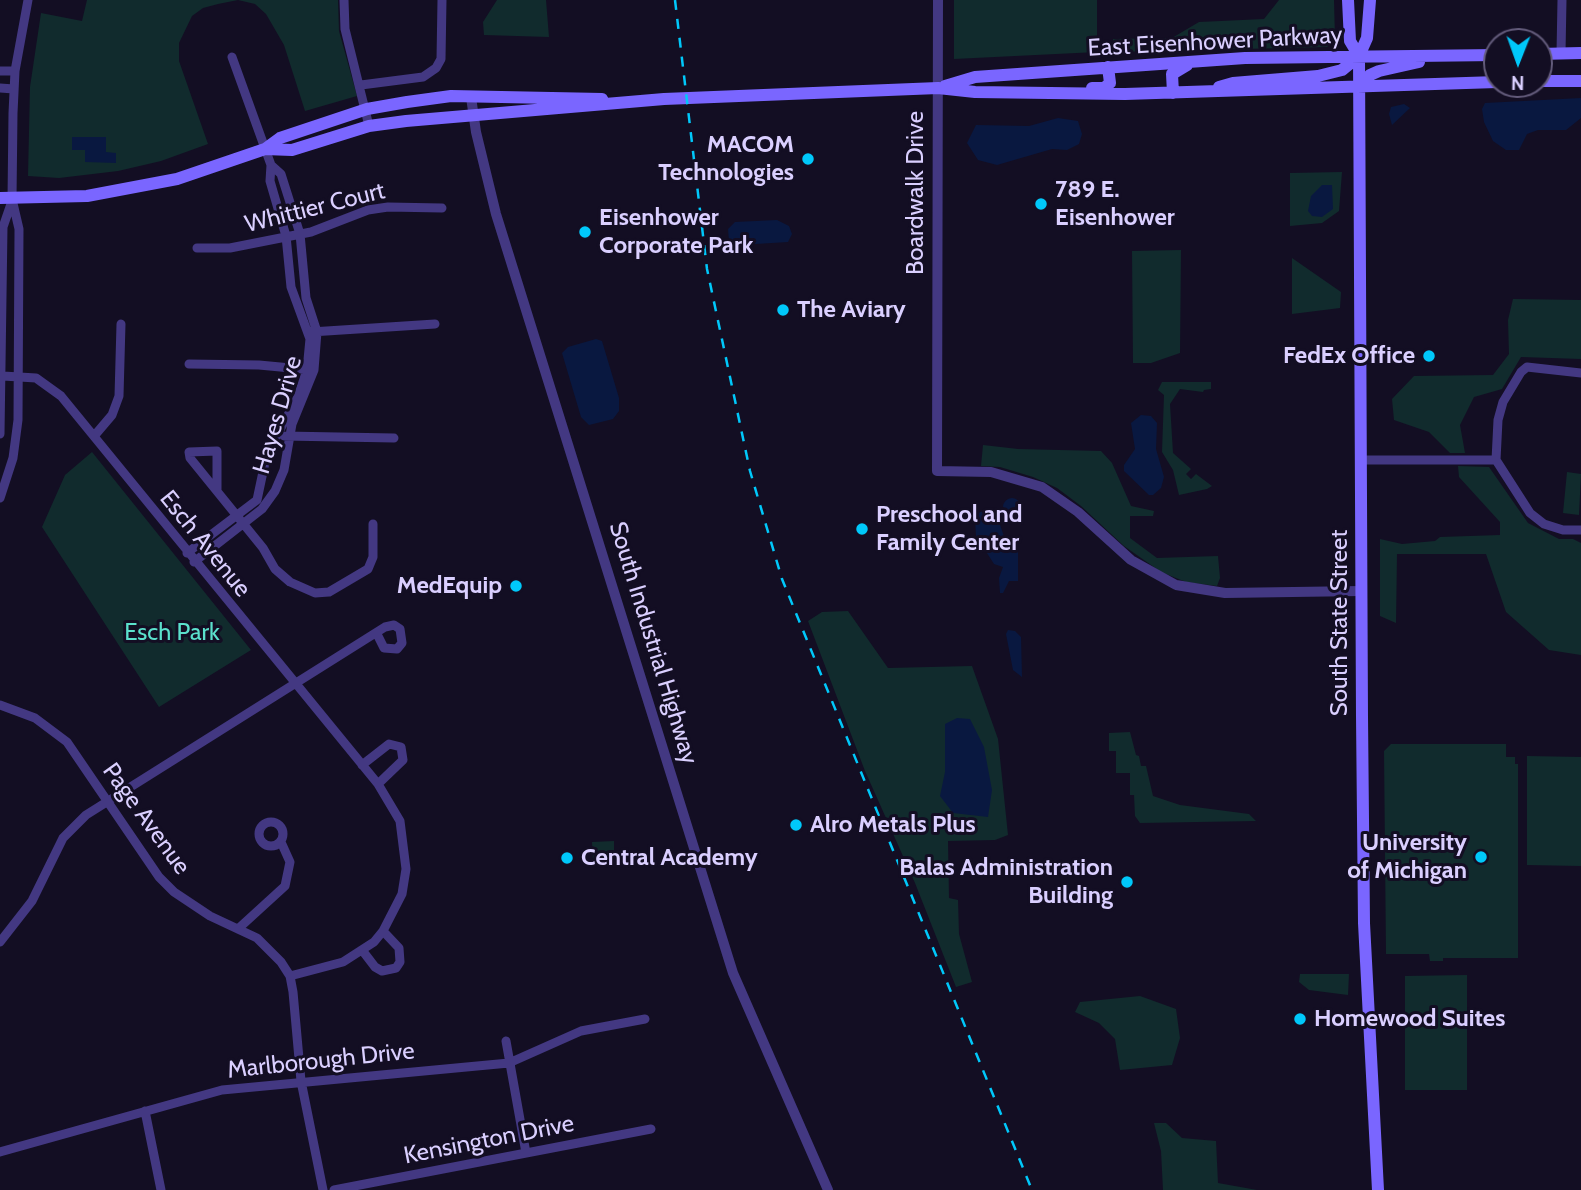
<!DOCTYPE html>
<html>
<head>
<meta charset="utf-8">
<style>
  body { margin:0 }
  #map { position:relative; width:1581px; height:1190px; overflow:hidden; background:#130e23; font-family:Cabin,sans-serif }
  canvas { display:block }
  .north { position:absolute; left:1483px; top:28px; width:70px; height:70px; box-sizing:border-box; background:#130e23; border:2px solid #635b7b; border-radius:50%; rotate:181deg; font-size:19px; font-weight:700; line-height:28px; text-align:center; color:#dacfff }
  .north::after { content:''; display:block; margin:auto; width:24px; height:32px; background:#00c8fa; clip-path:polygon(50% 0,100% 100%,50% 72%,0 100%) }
</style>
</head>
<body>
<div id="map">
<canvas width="1581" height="1190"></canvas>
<div class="north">N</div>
</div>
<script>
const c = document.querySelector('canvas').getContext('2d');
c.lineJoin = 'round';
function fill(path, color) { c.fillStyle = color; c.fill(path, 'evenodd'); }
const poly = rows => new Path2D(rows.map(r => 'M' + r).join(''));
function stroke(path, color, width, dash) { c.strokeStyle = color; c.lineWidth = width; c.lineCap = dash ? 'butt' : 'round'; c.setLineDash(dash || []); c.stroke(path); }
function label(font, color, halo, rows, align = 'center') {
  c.font = font + ' Cabin,sans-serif'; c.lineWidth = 6; c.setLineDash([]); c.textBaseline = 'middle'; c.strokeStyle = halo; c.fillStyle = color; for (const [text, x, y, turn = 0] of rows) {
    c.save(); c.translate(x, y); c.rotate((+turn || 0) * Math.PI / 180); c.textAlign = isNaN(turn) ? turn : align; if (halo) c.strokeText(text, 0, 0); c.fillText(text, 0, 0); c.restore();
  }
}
fill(poly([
  [87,0,338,0,339,31,357,96,305,111,284,45,266,14,255,4,238,0,218,4,203,8,192,16,179,43,179,61,208,144,161,161,118,171,59,178,28,176,30,87,41,13,82,21],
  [497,0,546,0,549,37,484,35,483,22],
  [954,0,1097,0,1097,52,954,59],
  [1279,0,1334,0,1335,39,1327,47,1113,52,1113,39,1172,38,1199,22,1264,19],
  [1342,172,1339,211,1322,223,1290,226,1290,173],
  [1181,250,1180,353,1151,363,1133,363,1132,251],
  [1292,258,1341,292,1340,308,1292,314],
  [1513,299,1581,300,1581,359,1521,357,1502,389,1474,397,1460,425,1465,453,1450,453,1429,432,1394,420,1392,399,1414,376,1493,375,1509,354,1508,320],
  [1162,382,1211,382,1211,389,1204,390,1203,392,1180,389,1170,404,1173,453,1191,469,1186,474,1191,479,1196,474,1212,486,1207,489,1179,495,1173,470,1162,452,1164,395,1158,390],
  [983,445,1018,449,1101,451,1112,463,1131,506,1154,511,1153,516,1130,516,1130,538,1157,558,1218,556,1220,578,1217,586,1186,582,1161,572,1124,546,1081,506,1057,488,1033,477,1000,467,981,466],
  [92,452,251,650,159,707,42,527,65,475],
  [1458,466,1489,467,1528,523,1559,539,1573,539,1581,543,1581,655,1549,650,1506,612,1486,554,1397,554,1396,623,1380,616,1380,539,1402,544,1435,541,1440,537,1500,535,1500,522,1459,477],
  [1567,472,1581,474,1579,515,1563,513],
  [848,611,888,668,972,666,998,739,1008,835,995,840,948,841,949,898,958,900,959,934,972,982,956,987,915,883,865,771,808,621,822,612],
  [1130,732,1136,755,1139,756,1141,766,1146,766,1153,796,1180,805,1249,814,1256,821,1140,823,1135,816,1134,795,1130,795,1130,773,1116,773,1116,751,1109,751,1109,733],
  [1391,744,1506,744,1506,757,1515,757,1515,764,1518,764,1518,958,1443,958,1443,961,1430,961,1429,954,1386,954,1384,751],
  [1527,756,1581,757,1581,866,1527,865],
  [614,841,614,859,593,860,592,842],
  [1300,974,1349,974,1348,995,1309,990,1299,982],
  [1467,975,1467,1090,1405,1090,1405,976],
  [1140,996,1176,1009,1180,1038,1172,1065,1120,1070,1115,1039,1099,1023,1075,1012,1080,1002],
  [1154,1123,1166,1123,1182,1138,1216,1141,1218,1183,1257,1190,1163,1190,1161,1151]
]), '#112b2d');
fill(poly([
  [1581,98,1581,118,1566,130,1538,130,1527,134,1519,150,1506,150,1493,141,1484,122,1482,109,1485,103],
  [1404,104,1410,108,1392,125,1389,114,1391,107],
  [1058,118,1078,121,1082,134,1079,144,1067,150,1052,149,997,165,978,160,967,143,976,125,1029,126],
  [72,137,106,137,106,152,116,153,116,163,85,162,85,150,72,150],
  [1322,185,1332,185,1333,209,1322,217,1312,216,1308,211,1311,196],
  [777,220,789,226,792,234,788,242,739,245,729,241,728,229,735,222],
  [596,339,602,341,619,398,619,411,613,419,589,425,581,417,562,353,568,347],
  [1141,415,1151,416,1157,423,1156,449,1164,477,1161,488,1153,495,1149,495,1124,471,1124,465,1135,449,1131,423],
  '1003 507a9 9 0 1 1 18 0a9 9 0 1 1-18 0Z',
  [987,511,998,519,1006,542,1018,549,1018,581,1009,581,1003,593,1000,593,999,578,1003,567,994,564,976,536,975,518,980,512],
  [1008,630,1015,631,1021,637,1022,677,1013,670,1006,634],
  [957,718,970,719,984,747,992,790,988,817,953,813,940,796,945,772,945,724]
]), '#091840');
stroke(poly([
  [344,0,345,29,369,126],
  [1561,53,1562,0],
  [0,71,15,71],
  [361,85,423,77,436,68,441,59,442,0],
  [0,88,14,89],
  [197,248,230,248,311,232,368,210,388,207,442,208],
  [311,332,435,324],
  [189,364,259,365,312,370],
  [1581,373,1527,367,1521,372,1503,402,1498,420,1496,460,1530,513,1544,524,1563,530,1581,530],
  [3,376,36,378,61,396,378,784,400,821,406,869,402,894,383,931,374,942,343,962,290,976],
  [0,434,3,227,12,201],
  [95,435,112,415,119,396,121,324],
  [284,436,394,438],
  [1361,460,1496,460],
  [217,491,217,451,189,452,190,458,263,548,275,569,290,582,315,593,329,592,368,569,373,557,373,524],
  [0,498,13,458,18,420,19,229,12,199,13,113,15,71,28,0],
  [187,553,257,500,267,453,298,397,307,370,310,339,291,287,286,236,270,181,271,165,232,57],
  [194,562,262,509,275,491,284,470,292,424,314,370,317,332,306,298,300,234,281,174,271,165],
  [0,705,35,718,67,742,159,877,174,892,210,916,257,938,281,962,290,976,293,992,301,1081,323,1190],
  [362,765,389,744,401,747,403,760,378,784],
  '259 834a12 12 0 1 1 24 0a12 12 0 1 1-24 0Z',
  [239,928,285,886,290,862,281,842],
  [0,942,32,901,63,838,86,815,385,627,394,625,400,629,402,643,397,649,384,648,377,634],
  [362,950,375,967,382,971,396,968,400,962,399,948,383,931],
  [506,1041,526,1153],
  [145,1111,161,1190],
  [0,1152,222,1090,509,1063,581,1031,645,1019],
  [334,1190,651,1129]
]), '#433882', 9);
stroke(poly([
  [938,0,937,471,991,472,1042,487,1078,512,1131,560,1176,585,1225,593,1361,591],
  [471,97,476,132,496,214,733,973,828,1190]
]), '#433882', 10);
stroke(poly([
  [1348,0,1350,41,1359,56],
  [1370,0,1367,38,1359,56,1362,716,1364,923,1378,1190],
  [1539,54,1581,53],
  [1539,81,1581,81],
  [945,86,975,77,1245,58,1497,55],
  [1359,86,1370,75,1379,71,1419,62],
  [1219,87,1233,83,1318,76,1342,70,1359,56],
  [1092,88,1104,88,1110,83,1108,67],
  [1173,93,1172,74,1187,65],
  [265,149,292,150,369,126,406,121,664,99,938,88,975,92,1125,94,1497,82],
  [0,198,87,196,177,179,265,149,280,138,367,109,407,102,451,96,602,99]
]), '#7a66ff', 12);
stroke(poly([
  [675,0,707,269,750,471,782,579,1032,1190]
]), '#00c8fa', 2.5, [10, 9]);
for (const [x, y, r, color] of [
  [808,159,7,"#00c8fa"],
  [1041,204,7,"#00c8fa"],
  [585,232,7,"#00c8fa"],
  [783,310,7,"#00c8fa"],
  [1429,356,7,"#00c8fa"],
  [862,529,7,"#00c8fa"],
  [516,586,7,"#00c8fa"],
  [796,825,7,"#00c8fa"],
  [1481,857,7,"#00c8fa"],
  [567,858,7,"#00c8fa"],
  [1127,882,7,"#00c8fa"],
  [1300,1019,7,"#00c8fa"]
]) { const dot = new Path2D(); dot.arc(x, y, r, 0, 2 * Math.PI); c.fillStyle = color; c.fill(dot); stroke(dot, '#130e23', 2.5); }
label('24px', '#dacfff', '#130e23', [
  ["East Eisenhower Parkway",1215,42,-3],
  ["Boardwalk Drive",916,193,-90],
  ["Whittier Court",315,208,-14],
  ["Hayes Drive",278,415,-74],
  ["Esch Avenue",205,544,51],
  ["South State Street",1340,623,-90],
  ["South Industrial Highway",653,643,73],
  ["Page Avenue",146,819,54],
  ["Marlborough Drive",321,1061,-6],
  ["Kensington Drive",489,1140,-11]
]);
label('bold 24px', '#dacfff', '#130e23', [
  ["MACOM",794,145,"right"],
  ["Technologies",794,173,"right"],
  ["789 E.",1055,190],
  ["Eisenhower",1055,218],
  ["Eisenhower",599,218],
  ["Corporate Park",599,246],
  ["The Aviary",797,310],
  ["FedEx Office",1415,356,"right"],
  ["Preschool and",876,515],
  ["Family Center",876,543],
  ["MedEquip",502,586,"right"],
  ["Alro Metals Plus",810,825],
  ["University",1467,843,"right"],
  ["of Michigan",1467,871,"right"],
  ["Central Academy",581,858],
  ["Balas Administration",1113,868,"right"],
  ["Building",1113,896,"right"],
  ["Homewood Suites",1314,1019]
], 'left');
label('24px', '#5be0cc', '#130e23', [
  ["Esch Park",172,633]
]);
</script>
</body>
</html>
